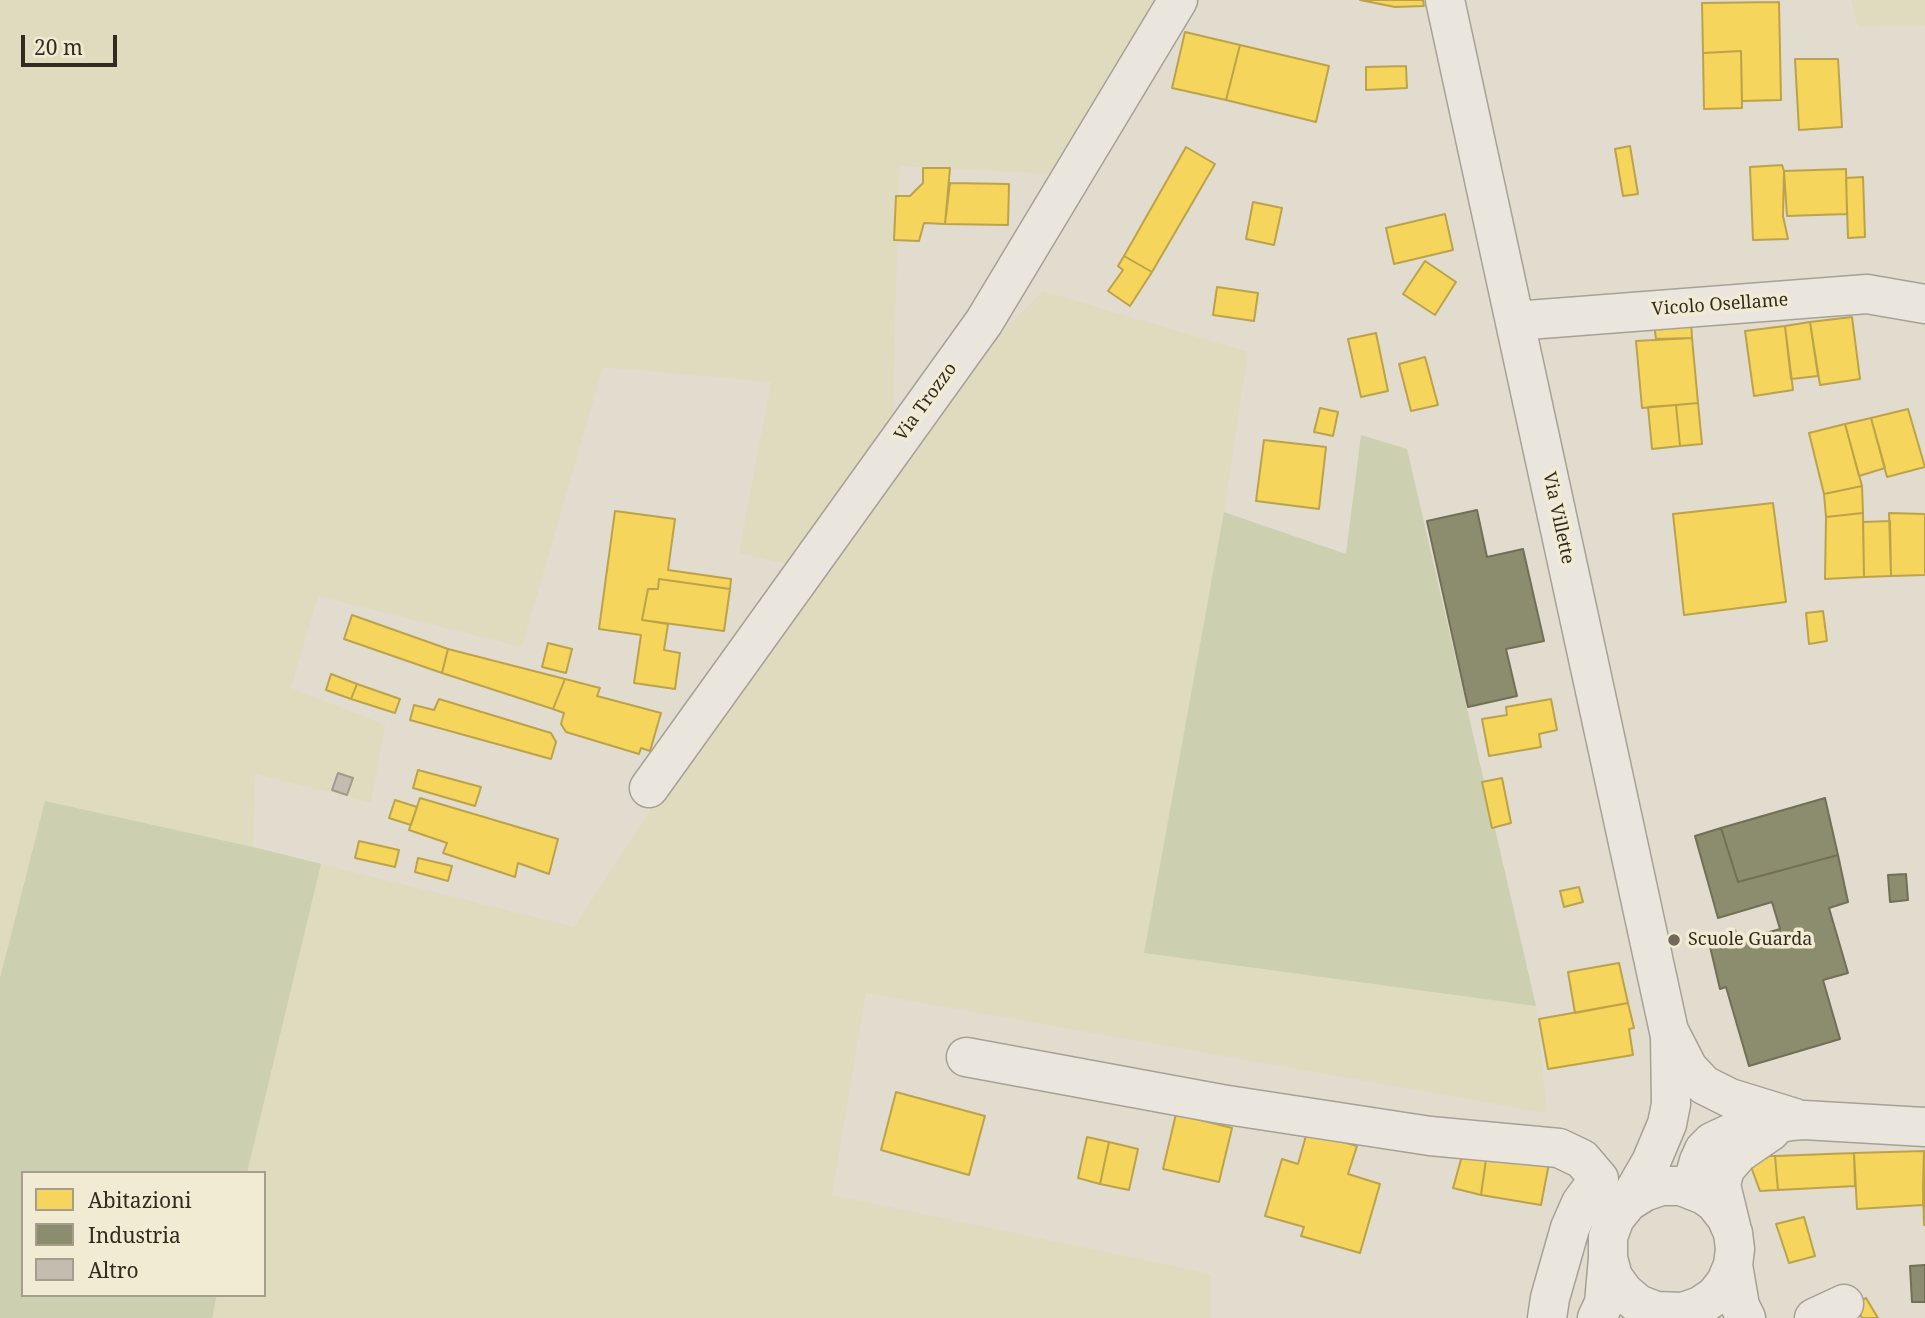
<!DOCTYPE html>
<html>
<head>
<meta charset="utf-8">
<style>
  body { margin:0 }
  #map { position:relative; width:1925px; height:1318px; overflow:hidden; background:#e1dccd; font-family:"Noto Serif",serif }
  canvas { display:block }
  .legend { position:absolute; left:21px; top:1171px; width:245px; height:126px; box-sizing:border-box; background:#f1ebd4; border:2px solid #a59e8c; margin:0; padding:9px 12px; list-style:none; font-size:21px; color:#332b1f }
  .legend li { display:flex; align-items:center; gap:14px; height:35px }
  .legend b { width:35px; border:2px solid #a59e8c }
  .scale { position:absolute; left:21px; top:35px; width:96px; height:32px; box-sizing:border-box; border:4px solid #332b1f; border-top:0; padding-left:9px; font-size:21px; line-height:24px; white-space:nowrap; color:#332b1f; -webkit-text-stroke:5px #f1ebd4; paint-order:stroke }
</style>
</head>
<body>
<div id="map">
<canvas width="1925" height="1318"></canvas>
<ul class="legend">
<li><b style="height:19px;background:#f6d55c"></b>Abitazioni</li>
<li><b style="height:19px;background:#8c8c6e"></b>Industria</li>
<li><b style="height:19px;background:#c4bcae"></b>Altro</li>
</ul>
<div class="scale">20 m</div>
</div>
<script>
const c = document.querySelector('canvas').getContext('2d');
c.lineJoin = 'round';
function fill(path, color) { c.fillStyle = color; c.fill(path, 'evenodd'); }
const poly = rows => new Path2D(rows.map(r => 'M' + r).join(''));
function stroke(path, color, width, dash) { c.strokeStyle = color; c.lineWidth = width; c.lineCap = dash ? 'butt' : 'round'; c.setLineDash(dash || []); c.stroke(path); }
function label(font, color, halo, rows, align = 'center') {
  c.font = font + ' "Noto Serif",serif'; c.lineWidth = 7; c.setLineDash([]); c.textBaseline = 'middle'; c.strokeStyle = halo; c.fillStyle = color; for (const [text, x, y, turn = 0] of rows) {
    c.save(); c.translate(x, y); c.rotate((+turn || 0) * Math.PI / 180); c.textAlign = isNaN(turn) ? turn : align; if (halo) c.strokeText(text, 0, 0); c.fillText(text, 0, 0); c.restore();
  }
}
fill(poly([
  [0,0,1169,0,1072,175,899,166,892,445,1043,291,1248,352,1224,512,1144,953,1536,1006,1547,1113,866,993,832,1195,1211,1274,1211,1318,212,1318,217,1295,264,1295,264,1173,247,1173,321,864,574,927,808,569,739,553,771,382,603,367,522,647,318,596,291,688,385,725,371,803,255,774,253,847,45,801,0,978],
  [1851,0,1925,0,1925,26,1858,27]
]), '#dfdbbf');
fill(poly([
  [1361,435,1407,449,1536,1006,1144,953,1224,512,1346,554],
  [45,801,253,847,321,864,247,1173,23,1173,23,1295,217,1295,212,1318,0,1318,0,978]
]), '#cdcfb1');
const homes = poly([
  [1360,0,1423,0,1424,6,1395,7,1360,0],
  [1779,2,1781,100,1742,101,1741,51,1703,53,1702,3,1779,2],
  [1185,32,1240,45,1226,100,1172,88,1185,32],
  [1240,45,1329,66,1316,122,1226,100,1240,45],
  [1741,51,1742,108,1704,109,1703,53,1741,51],
  [1795,59,1838,59,1842,127,1799,130,1795,59],
  [1406,66,1407,88,1366,90,1366,67,1406,66],
  [1630,146,1638,194,1623,196,1615,149,1630,146],
  [1186,147,1215,164,1152,272,1124,256,1186,147],
  [1782,165,1784,171,1783,216,1788,239,1753,240,1750,167,1782,165],
  [923,168,950,168,945,224,924,223,919,241,894,240,896,196,910,196,923,183,923,168],
  [1846,169,1847,214,1787,216,1784,171,1846,169],
  [1863,177,1865,237,1848,238,1846,178,1863,177],
  [950,183,1009,184,1008,225,945,224,950,183],
  [1253,202,1282,208,1274,245,1246,239,1253,202],
  [1445,214,1453,250,1394,264,1386,228,1445,214],
  [1124,256,1152,272,1130,306,1108,291,1123,270,1118,266,1124,256],
  [1425,261,1456,282,1435,315,1403,294,1425,261],
  [1217,287,1258,293,1254,321,1213,315,1217,287],
  [1852,317,1860,379,1820,385,1810,322,1852,317],
  [1691,321,1692,338,1656,339,1654,324,1691,321],
  [1810,322,1818,376,1791,379,1785,326,1810,322],
  [1785,326,1793,390,1754,396,1745,331,1785,326],
  [1376,333,1388,391,1361,397,1348,339,1376,333],
  [1692,338,1698,403,1642,408,1636,341,1692,338],
  [1425,357,1438,405,1411,411,1399,364,1425,357],
  [1698,403,1702,444,1680,446,1676,405,1698,403],
  [1676,405,1680,446,1652,449,1648,407,1676,405],
  [1320,408,1338,412,1333,436,1314,432,1320,408],
  [1908,409,1925,467,1887,477,1871,418,1908,409],
  [1871,418,1885,468,1859,476,1845,424,1871,418],
  [1845,424,1862,486,1824,494,1809,433,1845,424],
  [1264,440,1326,447,1319,509,1256,501,1264,440],
  [1862,486,1863,513,1826,517,1824,494,1862,486],
  [1773,503,1786,602,1684,615,1673,514,1773,503],
  [615,511,675,519,668,570,731,579,730,589,659,579,658,589,648,589,642,620,668,624,664,650,680,653,675,689,634,683,641,635,599,629,615,511],
  [1863,513,1864,577,1825,579,1826,517,1863,513],
  [1889,513,1925,514,1925,575,1891,576,1889,513],
  [1890,521,1891,576,1864,577,1863,522,1890,521],
  [659,579,730,589,724,631,642,620,648,589,658,589,659,579],
  [1823,611,1827,641,1809,644,1806,613,1823,611],
  [352,615,448,649,442,673,344,639,352,615],
  [548,643,572,649,566,673,542,667,548,643],
  [448,649,565,679,553,709,442,673,448,649],
  [331,674,357,684,351,699,326,690,331,674],
  [565,679,600,688,597,696,661,713,650,751,641,748,639,754,566,732,561,724,564,713,553,709,565,679],
  [357,684,400,699,395,713,351,699,357,684],
  [439,699,551,733,556,742,551,759,410,720,414,705,434,710,439,699],
  [1551,699,1557,730,1539,734,1541,747,1489,756,1482,719,1507,715,1506,707,1551,699],
  [418,770,481,787,475,806,413,788,418,770],
  [1502,778,1511,823,1492,828,1482,782,1502,778],
  [420,798,558,839,549,874,518,863,515,877,443,853,447,843,409,830,420,798],
  [395,800,417,807,411,825,389,818,395,800],
  [359,841,399,850,395,867,355,858,359,841],
  [418,858,452,866,448,881,415,872,418,858],
  [1579,887,1583,902,1564,907,1560,891,1579,887],
  [1619,963,1628,1003,1575,1013,1568,972,1619,963],
  [1628,1003,1634,1028,1629,1029,1633,1055,1548,1069,1539,1019,1628,1003],
  [896,1092,985,1116,969,1175,881,1150,896,1092],
  [1176,1114,1232,1128,1219,1182,1163,1169,1176,1114],
  [1307,1132,1357,1146,1348,1174,1380,1184,1360,1253,1301,1236,1304,1227,1265,1216,1282,1159,1298,1164,1307,1132],
  [1087,1137,1109,1142,1100,1184,1078,1178,1087,1137],
  [1109,1142,1138,1149,1129,1190,1100,1184,1109,1142],
  [1464,1149,1487,1152,1481,1195,1453,1188,1464,1149],
  [1924,1151,1925,1151,1925,1188,1923,1188,1924,1151],
  [1924,1151,1923,1205,1857,1209,1854,1153,1924,1151],
  [1487,1152,1550,1158,1541,1205,1481,1195,1487,1152],
  [1854,1153,1855,1186,1778,1190,1775,1156,1854,1153],
  [1747,1156,1775,1156,1778,1190,1760,1191,1747,1156],
  [1923,1188,1925,1188,1925,1225,1924,1225,1923,1188],
  [1804,1217,1815,1256,1789,1263,1776,1224,1804,1217],
  [1866,1298,1878,1318,1862,1318,1855,1304,1866,1298]
]);
fill(homes, '#f6d55c');
stroke(homes, '#bca24a', 2);
const industry = poly([
  [1477,510,1487,557,1523,549,1544,641,1506,649,1517,696,1468,707,1427,521,1477,510],
  [1825,798,1838,855,1738,882,1721,828,1825,798],
  [1721,828,1738,882,1838,855,1848,902,1829,908,1848,973,1823,980,1840,1039,1749,1066,1726,987,1720,989,1708,938,1735,930,1738,941,1780,929,1772,902,1718,918,1695,836,1721,828],
  [1906,874,1908,900,1890,902,1888,875,1906,874],
  [1925,1265,1925,1302,1912,1302,1910,1266,1925,1265]
]);
fill(industry, '#8c8c6e');
stroke(industry, '#716f56', 2);
const building = poly([
  [338,773,353,778,347,795,332,790,338,773]
]);
fill(building, '#c4bcae');
stroke(building, '#a1998d', 2);
const minor = poly([
  [1445,0,1670,1036,1671,1104,1667,1124,1651,1162,1628,1202,1615,1218,1608,1237,1608,1258,1613,1277,1624,1292,1638,1304,1656,1311,1683,1312,1700,1306,1715,1296,1726,1282,1733,1265,1735,1249,1733,1233,1726,1217,1715,1203,1704,1195,1681,1186,1661,1186,1644,1192,1628,1202],
  [1515,321,1867,294,1925,304],
  [649,788,984,322,1178,0],
  [1670,1033,1688,1068,1704,1085,1730,1098,1795,1118],
  [966,1057,1221,1104,1430,1136,1559,1148,1582,1159,1599,1179,1581,1203,1570,1228,1550,1298,1547,1318],
  [1691,1189,1699,1161,1704,1150,1712,1142,1729,1134,1791,1121,1804,1120,1925,1127],
  [1731,1226,1721,1185,1725,1169,1739,1153,1771,1131],
  [1733,1265,1740,1306,1746,1318],
  [1597,1318,1604,1303,1608,1258],
  [1814,1318,1844,1304]
]);
stroke(minor, '#a6a196', 41);
stroke(minor, '#eae6dd', 38);
for (const [x, y, r, color] of [
  [1674,940,7,"#70695c"]
]) { const dot = new Path2D(); dot.arc(x, y, r, 0, 2 * Math.PI); c.fillStyle = color; c.fill(dot); stroke(dot, '#f1ebd4', 2.5); }
label('18px', '#332b1f', '#f1ebd4', [
  ["Vicolo Osellame",1720,305,-4],
  ["Via Trozzo",926,402,-54],
  ["Via Villette",1558,518,78]
]);
label('18px', '#332b1f', '#f1ebd4', [
  ["Scuole Guarda",1688,940]
], 'left');
</script>
</body>
</html>
